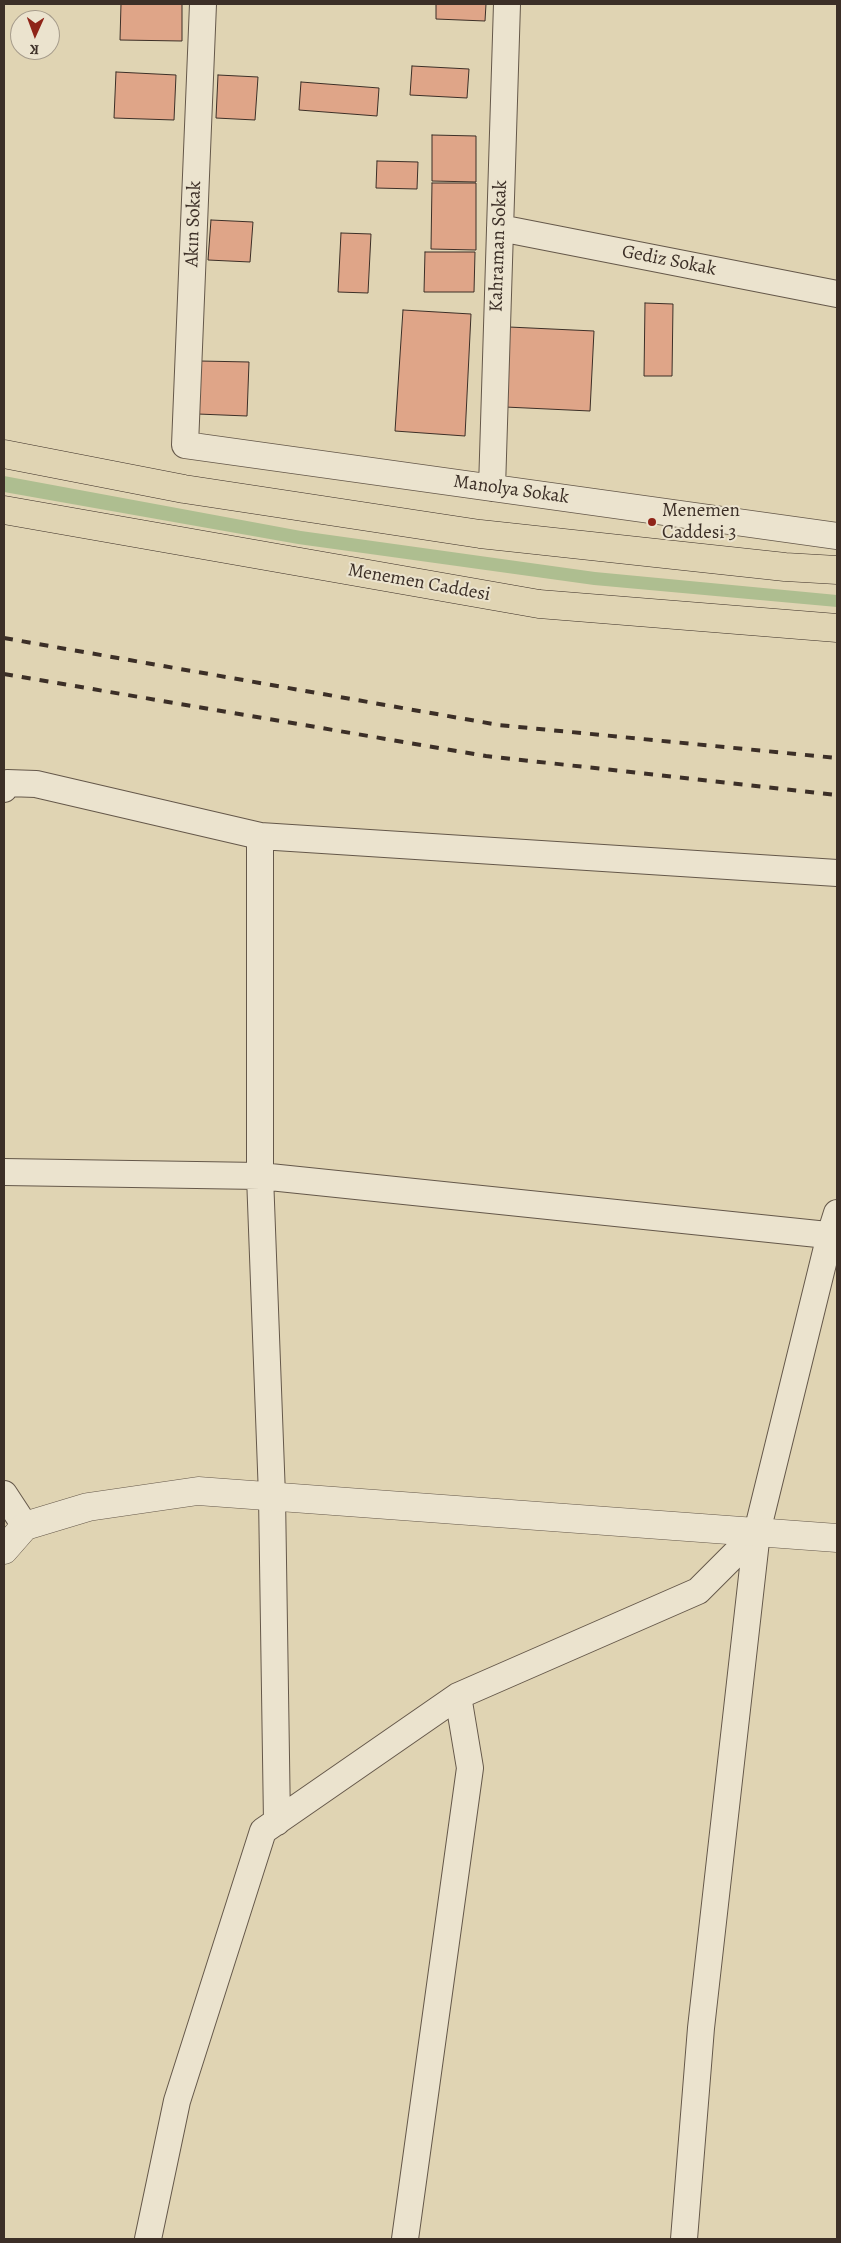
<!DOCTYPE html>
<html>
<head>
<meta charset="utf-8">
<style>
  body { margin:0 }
  #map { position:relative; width:841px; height:2243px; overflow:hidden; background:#e0d4b3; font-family:Alegreya,serif }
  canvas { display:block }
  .frame { position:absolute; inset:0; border:5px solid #3c2f27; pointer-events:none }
  .north { position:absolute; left:10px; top:10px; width:50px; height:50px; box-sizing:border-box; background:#ebe3ce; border:1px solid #a59b8b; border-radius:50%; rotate:182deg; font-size:14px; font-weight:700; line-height:20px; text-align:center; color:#3c2f27 }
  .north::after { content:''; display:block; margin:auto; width:18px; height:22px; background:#8f2418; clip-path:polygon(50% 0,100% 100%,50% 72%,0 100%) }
</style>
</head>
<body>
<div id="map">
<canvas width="841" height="2243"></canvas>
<div class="frame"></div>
<div class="north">K</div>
</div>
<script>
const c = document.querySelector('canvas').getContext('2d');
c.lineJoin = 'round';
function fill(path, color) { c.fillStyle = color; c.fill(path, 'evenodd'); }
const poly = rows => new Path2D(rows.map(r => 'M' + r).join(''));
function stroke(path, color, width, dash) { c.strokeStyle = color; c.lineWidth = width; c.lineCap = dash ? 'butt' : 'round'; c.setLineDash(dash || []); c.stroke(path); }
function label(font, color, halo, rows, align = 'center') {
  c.font = font + ' Alegreya,serif'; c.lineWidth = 4; c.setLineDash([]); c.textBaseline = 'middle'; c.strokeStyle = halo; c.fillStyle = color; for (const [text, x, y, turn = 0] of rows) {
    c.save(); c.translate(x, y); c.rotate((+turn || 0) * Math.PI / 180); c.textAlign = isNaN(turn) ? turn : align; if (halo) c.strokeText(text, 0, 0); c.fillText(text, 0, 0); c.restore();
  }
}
fill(poly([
  [4,476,301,531,595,572,837,595,837,607,594,585,298,544,4,492]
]), '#aebe90');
const building = poly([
  [121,4,182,4,182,41,120,40,121,4],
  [436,4,486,4,485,21,436,19,436,4],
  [412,66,469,69,467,98,410,95,412,66],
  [116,72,176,75,174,120,114,118,116,72],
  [218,75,258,77,255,120,216,118,218,75],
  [301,82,379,88,377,116,299,110,301,82],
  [432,135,476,136,476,182,432,181,432,135],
  [377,161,418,162,417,189,376,188,377,161],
  [432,183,476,183,476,250,431,249,432,183],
  [211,220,253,222,250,262,208,260,211,220],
  [341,233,371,234,368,293,338,292,341,233],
  [425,252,475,252,474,292,424,292,425,252],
  [645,303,673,304,672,376,644,376,645,303],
  [403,310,471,314,465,436,395,431,403,310],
  [509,327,594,331,590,411,505,407,509,327],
  [200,361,249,362,247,416,198,414,200,361]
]);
fill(building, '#dfa588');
stroke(building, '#3c2f27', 1);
const minor = poly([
  [203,4,185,445,837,536],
  [500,228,837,294],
  [492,488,507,4],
  [4,789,7,783,36,784,260,836,837,873],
  [260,836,260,1176,272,1496,277,1822],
  [4,1172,260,1176,837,1236],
  [4,1494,25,1526],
  [148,2239,177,2101,263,1831,458,1696,698,1591,757,1532,830,1235,837,1213],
  [405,2239,470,1768,458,1696],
  [684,2239,701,2028,757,1532]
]);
const tertiary = poly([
  [4,1550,25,1526,88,1507,198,1491,837,1538]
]);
const trunk = poly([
  [4,454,184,489,480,534,785,567,837,570],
  [4,510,539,604,837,628]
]);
stroke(minor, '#65584a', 28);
stroke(tertiary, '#65584a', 29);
stroke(trunk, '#3c2f27', 29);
stroke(minor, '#ebe3ce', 26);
stroke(tertiary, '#ebe3ce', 28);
stroke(trunk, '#e0d4b3', 28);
stroke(poly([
  [4,638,499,725,837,758],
  [4,674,486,756,837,795]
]), '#3c2f27', 4, [9, 9]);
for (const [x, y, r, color] of [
  [652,522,5,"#8f2418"]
]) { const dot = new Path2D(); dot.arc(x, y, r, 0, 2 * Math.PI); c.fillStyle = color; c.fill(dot); stroke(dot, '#ebe3ce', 2); }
label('19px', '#3c2f27', '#ebe3ce', [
  ["Akın Sokak",194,224,-88],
  ["Kahraman Sokak",499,246,-88],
  ["Gediz Sokak",669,261,11],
  ["Manolya Sokak",511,490,8],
  ["Menemen Caddesi",419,583,10]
]);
label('19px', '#3c2f27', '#ebe3ce', [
  ["Menemen",662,511],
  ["Caddesi 3",662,533]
], 'left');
</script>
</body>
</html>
